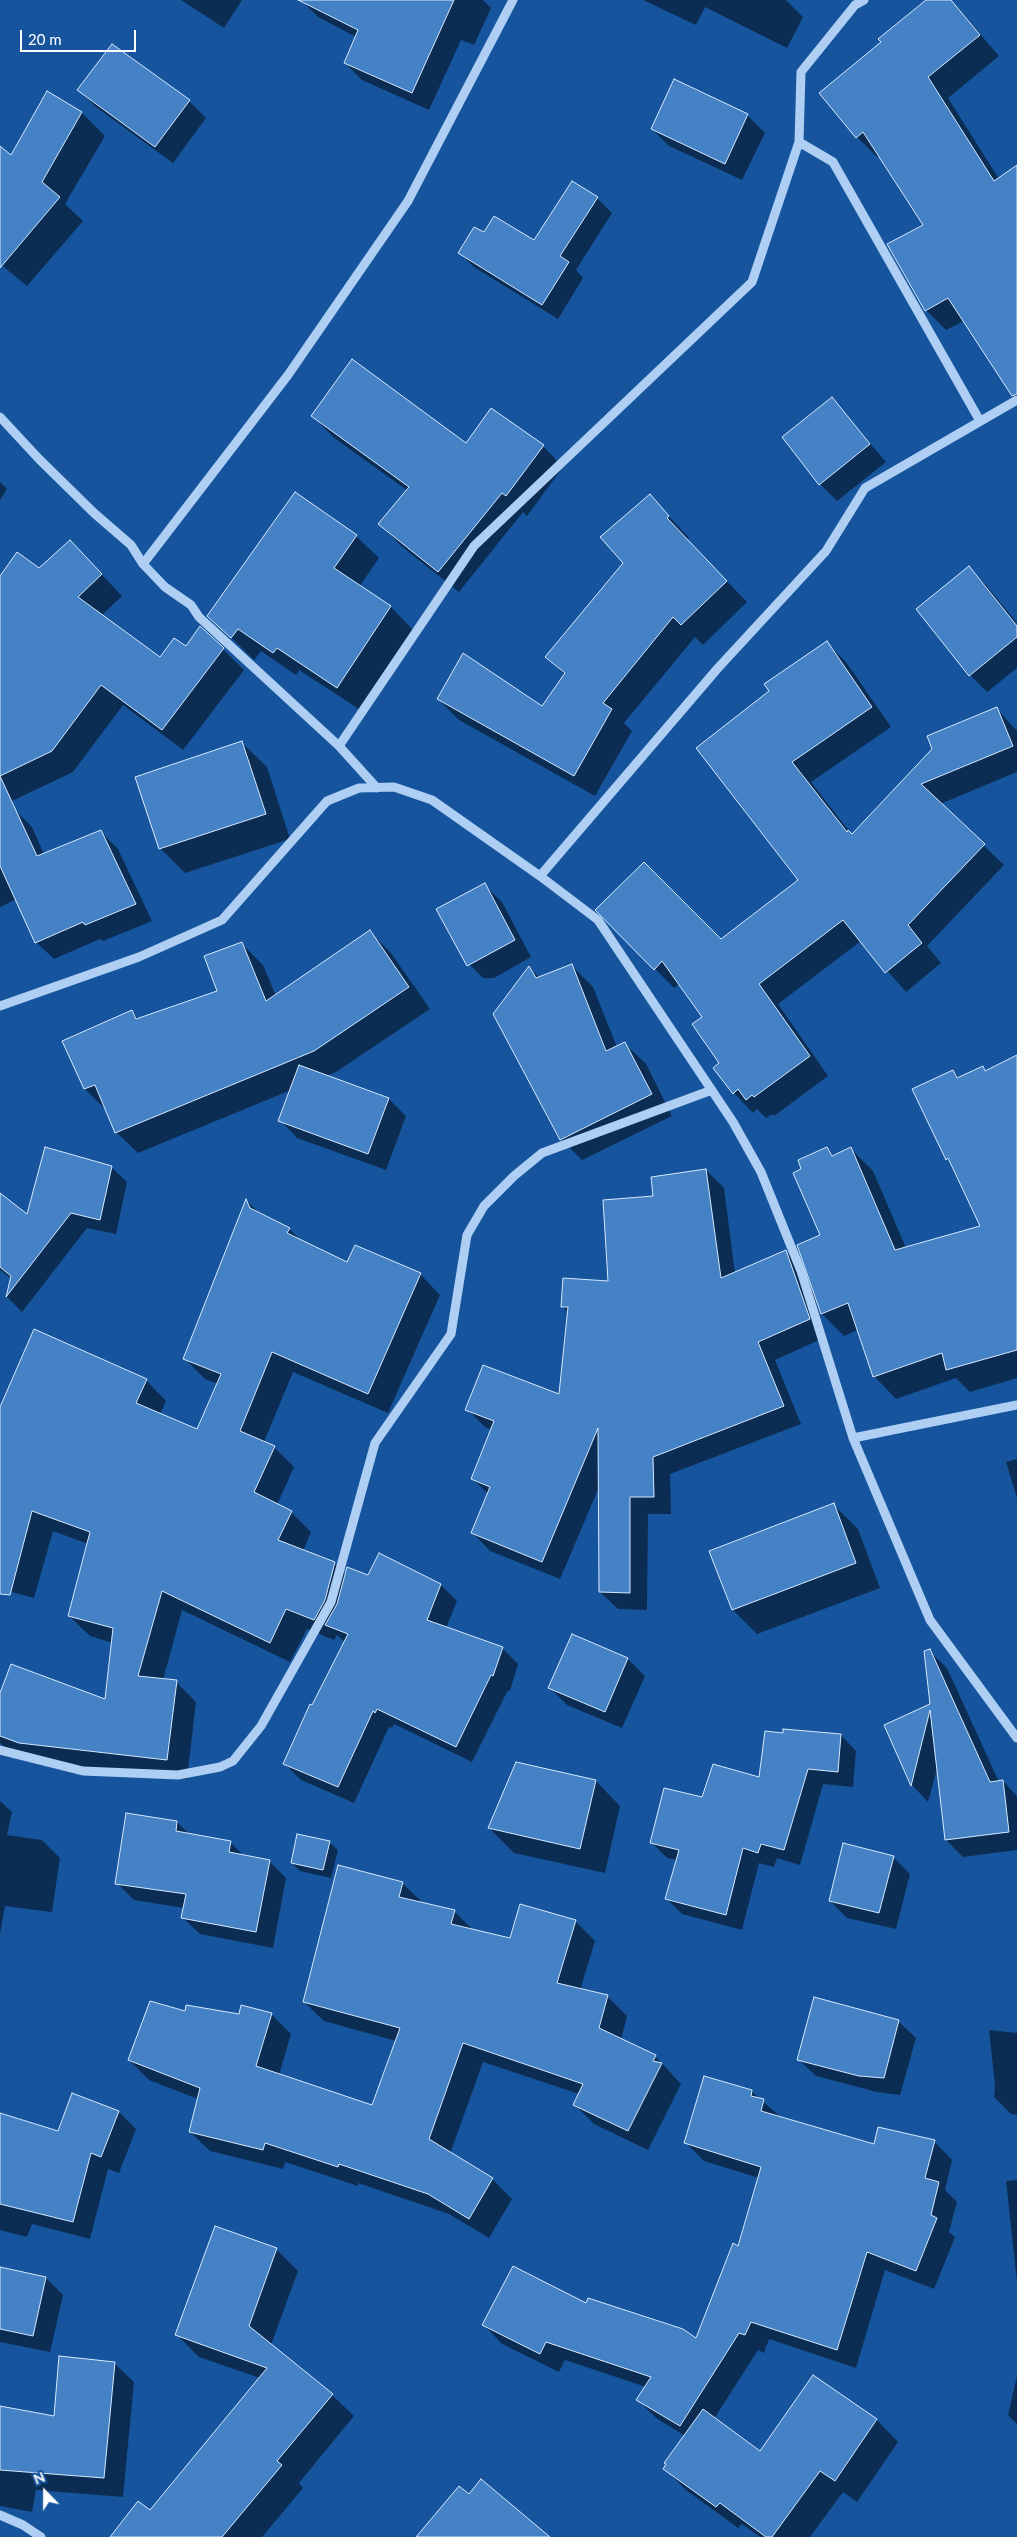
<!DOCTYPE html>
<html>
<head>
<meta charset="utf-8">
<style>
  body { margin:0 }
  #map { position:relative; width:1017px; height:2537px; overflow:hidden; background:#16559d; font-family:Lato,sans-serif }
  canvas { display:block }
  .north { position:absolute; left:20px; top:2467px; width:50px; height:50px; -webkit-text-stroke:4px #16559d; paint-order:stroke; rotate:338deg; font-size:14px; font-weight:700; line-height:20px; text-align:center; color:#fff }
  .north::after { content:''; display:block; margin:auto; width:18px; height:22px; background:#fff; clip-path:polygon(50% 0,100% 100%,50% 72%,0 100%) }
  .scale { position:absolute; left:20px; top:30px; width:116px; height:22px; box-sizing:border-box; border:2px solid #fff; border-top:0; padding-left:6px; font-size:15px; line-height:18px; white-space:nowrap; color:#fff; -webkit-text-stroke:4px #16559d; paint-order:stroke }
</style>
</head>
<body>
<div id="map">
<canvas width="1017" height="2537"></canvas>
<div class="north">N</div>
<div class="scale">20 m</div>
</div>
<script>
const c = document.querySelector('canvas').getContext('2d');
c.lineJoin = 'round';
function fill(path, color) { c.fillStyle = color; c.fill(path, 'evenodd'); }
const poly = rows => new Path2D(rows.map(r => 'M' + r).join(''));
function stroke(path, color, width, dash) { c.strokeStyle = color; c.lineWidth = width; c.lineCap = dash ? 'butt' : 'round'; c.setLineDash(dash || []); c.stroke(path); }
fill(poly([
  [181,0,242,0,224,28],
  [301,0,483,0,491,8,474,45,461,40,429,110,362,80,345,63,356,37,318,17],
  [643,0,786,0,803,17,787,48,705,7,696,25],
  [928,0,951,0,999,56,948,98,999,179,1017,168,1017,397,1007,387,964,321,946,330,926,310,925,225,879,155,877,157,857,137,883,42],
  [675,81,747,115,765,133,742,180,669,146,652,129],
  [79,90,189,101,206,118,173,163,96,107],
  [47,93,82,113,105,136,65,204,83,221,27,286,0,264,0,147,11,157],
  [597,198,612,213,576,270,583,278,558,319,474,267,459,252,484,234,535,242],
  [832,399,886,462,837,501,820,484],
  [313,416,466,444,543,446,563,467,527,516,523,512,459,592,400,545,380,524,408,491,333,437],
  [0,482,7,489,0,500],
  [296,493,356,536,379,558,359,587,391,607,413,630,359,709,299,670,296,675,261,651,254,660,209,616],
  [650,496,689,538,687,540,747,602,703,645,695,637,624,723,632,731,595,796,459,720,438,699,542,707,565,675,547,657,624,563],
  [90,562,122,596,101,616,160,659,186,648,223,649,244,670,183,750,123,705,73,772,10,802,0,797,0,578],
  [969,568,986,585,1017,623,1017,668,987,692,970,675],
  [827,643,846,662,891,727,811,782,852,835,996,708,1017,731,1017,772,940,804,1004,865,927,946,941,963,906,992,861,941,778,1004,828,1076,774,1116,773,1114,766,1118,757,1109,753,1113,734,1093,704,1018,680,983,674,988,597,910,721,940,800,880,771,691],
  [242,743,267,767,290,839,185,873,160,848],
  [15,810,32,827,44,854,101,832,118,849,152,921,103,941,100,939,54,959,36,942,17,899,0,907,0,816],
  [484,885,502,902,531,957,494,978,483,978,465,960],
  [370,932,391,953,430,1009,336,1072,326,1076,389,1099,406,1116,386,1170,297,1138,280,1120,291,1090,138,1153,116,1132,106,1110,85,1089,64,1041,132,1012,139,1019,219,992,242,944,263,965,276,996],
  [572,966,593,987,617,1047,624,1043,646,1064,672,1116,582,1160,561,1139,529,968,540,978],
  [1017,1057,1017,1378,970,1392,956,1378,896,1399,874,1376,858,1330,844,1336,822,1314,816,1296,814,1297,826,1337,775,1360,801,1424,670,1474,671,1514,648,1514,647,1610,618,1609,600,1592,600,1485,560,1579,490,1551,473,1533,488,1494,472,1478,492,1430,485,1427,467,1409,560,1396,568,1313,562,1306,609,1282,655,1197,706,1170,724,1188,735,1274,785,1251,803,1269,812,1292,814,1291,822,1235,803,1169,827,1149,834,1156,851,1149,873,1171,906,1248,981,1227,953,1165,947,1159,953,1072,959,1078,983,1067,987,1072],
  [111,1167,127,1182,116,1234,87,1228,22,1312,7,1297,12,1279,0,1270,0,1195,28,1217],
  [247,1201,261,1215,289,1229,302,1241,348,1264,420,1274,440,1295,388,1413,293,1372,264,1442,274,1447,294,1467,277,1505,291,1512,311,1532,303,1551,335,1564,346,1575,441,1585,457,1601,446,1628,502,1648,518,1664,510,1691,508,1690,472,1762,394,1724,392,1728,389,1727,354,1803,301,1780,285,1764,345,1642,337,1635,334,1640,307,1629,290,1662,182,1610,163,1680,176,1682,196,1702,187,1779,41,1763,8,1751,0,1743,0,1697,106,1700,113,1643,90,1636,69,1616,88,1544,53,1531,34,1598,0,1589,0,1410,146,1380,166,1401,160,1414,198,1430,218,1384,205,1379,184,1358],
  [1017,1459,1017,1498,1006,1462],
  [833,1504,858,1529,880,1588,757,1634,733,1610],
  [572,1635,628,1659,645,1676,622,1728,567,1705,550,1688],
  [929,1651,947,1668,999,1782,1003,1781,1017,1796,1017,1850,963,1857,946,1840,938,1765,928,1802,912,1785,886,1725,931,1704],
  [784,1731,841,1735,856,1751,853,1787,823,1784,800,1865,777,1858,774,1867,759,1863,742,1930,682,1914,667,1899,677,1860,667,1858,651,1842,703,1799,760,1779],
  [596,1781,620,1806,605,1873,514,1853,489,1828],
  [0,1801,12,1812,7,1835,42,1840,60,1858,52,1912,5,1906,0,1934],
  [177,1822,190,1835,230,1842,244,1856,269,1861,286,1878,273,1948,200,1934,182,1917,184,1908,134,1900,117,1883],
  [329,1842,338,1850,331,1878,300,1871,292,1863],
  [893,1857,910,1874,896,1929,847,1918,830,1901],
  [402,1883,422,1902,454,1911,474,1931,511,1939,575,1921,595,1941,580,1990,607,1996,627,2016,621,2040,655,2056,681,2084,648,2150,594,2124,574,2104,579,2094,483,2062,450,2154,492,2179,512,2199,489,2238,449,2214,358,2183,358,2186,285,2162,283,2169,210,2151,190,2132,198,2099,149,2080,129,2060,186,2013,240,2015,271,2014,291,2034,279,2075,373,2106,396,2041,324,2021,304,2002],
  [898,2021,916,2038,900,2095,877,2092,816,2076,798,2059],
  [989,2030,1017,2033,1017,2115,1011,2114,994,2097,995,2086],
  [751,2091,782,2118,874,2146,934,2141,952,2160,945,2190,957,2202,949,2232,955,2237,934,2289,885,2270,856,2368,769,2339,764,2353,758,2350,714,2419,760,2453,813,2377,877,2420,898,2442,857,2502,843,2492,810,2537,760,2537,742,2524,738,2528,686,2490,664,2468,685,2436,656,2418,638,2400,646,2387,565,2360,559,2372,502,2344,484,2325,587,2304,696,2340,739,2247,759,2178,704,2161,685,2142],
  [73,2095,119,2112,136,2129,119,2173,108,2169,90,2239,32,2224,27,2237,0,2230,0,2114,58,2132],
  [1017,2180,1017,2282,1006,2181],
  [276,2249,298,2271,271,2345,332,2395,354,2416,299,2483,303,2488,262,2537,112,2537,150,2511,260,2378,199,2357,177,2335],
  [0,2268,46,2278,63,2295,50,2352,0,2342],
  [114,2363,134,2382,123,2497,36,2490,32,2512,0,2506,0,2407,55,2417],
  [1017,2376,1017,2424,1008,2415]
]), '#0007');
const building = poly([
  [298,0,454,0,412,93,344,63,358,30,298,0],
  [926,0,951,0,980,35,928,77,994,181,1017,165,1017,394,1012,396,948,298,925,311,887,244,923,225,863,132,856,138,819,93,881,42,878,39,926,0],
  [112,44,190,100,155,147,77,90,112,44],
  [674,79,748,114,725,164,651,129,674,79],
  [47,91,82,112,42,182,60,197,0,268,0,146,11,155,47,91],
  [572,181,598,197,560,256,569,262,542,305,458,253,474,227,484,232,494,216,534,240,572,181],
  [352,359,466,443,491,408,544,445,506,496,502,493,438,572,378,524,409,487,311,416,352,359],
  [832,397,870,444,819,485,782,437,832,397],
  [295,492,357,535,334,568,391,606,337,688,277,648,273,653,238,629,231,638,207,616,295,492],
  [650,494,669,516,667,518,727,581,681,625,673,617,603,703,612,709,574,776,437,699,463,653,542,706,565,673,545,657,623,563,600,537,650,494],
  [70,540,102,574,78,597,160,657,174,638,186,646,200,626,224,648,162,730,101,685,52,751,0,776,37,856,101,830,136,904,85,925,83,922,35,943,0,866,0,576,17,552,39,568,70,540],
  [969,566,1017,626,1017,637,969,676,916,609,969,566],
  [827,641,872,707,792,762,847,832,848,830,852,834,932,749,927,736,997,707,1013,746,921,784,985,844,908,925,922,943,885,973,843,920,759,984,810,1056,754,1097,752,1095,746,1100,738,1089,733,1094,713,1068,719,1063,692,1024,702,1017,662,961,654,970,595,910,644,862,721,939,798,880,696,748,769,691,764,684,827,641],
  [242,741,266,814,159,849,135,777,242,741],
  [485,883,515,940,467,966,436,909,485,883],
  [370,930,409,987,314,1051,115,1133,95,1085,84,1089,62,1041,132,1010,136,1019,217,991,204,956,242,942,266,1001,370,930],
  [572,964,606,1051,625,1042,652,1094,560,1140,493,1014,529,966,536,978,572,964],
  [1017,1055,1017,1350,946,1370,942,1353,873,1377,848,1303,821,1314,797,1245,820,1235,793,1173,801,1169,798,1160,827,1147,832,1156,851,1147,895,1250,980,1226,948,1158,946,1160,912,1089,953,1070,957,1078,983,1066,985,1071,1017,1055],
  [299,1065,389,1098,368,1154,278,1121,299,1065],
  [45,1147,112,1166,100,1220,71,1213,6,1297,11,1276,0,1267,0,1193,27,1214,45,1147],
  [706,1169,721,1278,786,1250,810,1319,758,1342,784,1406,653,1457,654,1497,630,1497,630,1593,599,1592,598,1428,542,1562,471,1533,490,1487,471,1479,494,1421,465,1410,483,1365,559,1394,568,1307,561,1307,563,1278,608,1281,603,1200,653,1196,651,1177,706,1169],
  [246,1199,250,1208,290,1228,287,1233,347,1262,355,1245,421,1273,368,1394,272,1352,240,1431,275,1446,254,1492,292,1511,278,1540,335,1562,325,1600,314,1620,286,1609,270,1643,162,1591,138,1676,177,1680,167,1760,19,1743,0,1736,0,1693,11,1664,105,1699,113,1628,68,1616,90,1532,32,1511,10,1595,0,1594,0,1407,34,1329,147,1379,136,1403,197,1429,221,1374,183,1359,246,1199],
  [834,1503,856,1563,732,1610,709,1551,834,1503],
  [379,1553,441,1584,427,1620,503,1647,493,1676,491,1675,456,1747,377,1709,375,1713,373,1711,338,1787,283,1764,310,1704,312,1705,348,1634,325,1625,337,1604,347,1567,368,1575,379,1553],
  [572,1634,628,1658,605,1712,548,1688,572,1634],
  [930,1649,990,1782,1003,1780,1009,1832,945,1840,930,1710,911,1786,884,1725,930,1704,924,1651,930,1649],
  [783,1729,841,1734,838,1772,808,1769,784,1850,761,1844,758,1853,743,1848,726,1915,665,1899,679,1850,650,1843,664,1788,702,1797,713,1764,759,1777,765,1731,783,1733,783,1729],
  [516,1762,596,1780,580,1849,488,1828,516,1762],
  [126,1813,177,1821,176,1831,231,1841,229,1852,270,1860,256,1932,181,1918,186,1894,115,1884,126,1813],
  [297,1834,330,1841,323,1870,291,1863,297,1834],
  [843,1843,894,1856,879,1913,829,1901,843,1843],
  [338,1865,403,1882,399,1897,455,1910,451,1924,510,1938,520,1904,576,1920,557,1983,608,1995,599,2028,656,2055,653,2061,662,2063,628,2131,573,2105,583,2084,463,2043,429,2139,493,2178,469,2219,428,2194,339,2164,338,2167,265,2143,263,2150,189,2132,200,2088,128,2060,150,2001,185,2011,186,2005,239,2014,241,2005,272,2013,256,2066,372,2105,400,2028,303,2002,338,1865],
  [814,1997,899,2020,884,2078,859,2076,797,2060,814,1997],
  [704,2076,752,2090,751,2096,764,2099,761,2111,874,2144,878,2127,935,2140,925,2178,939,2182,931,2215,937,2218,916,2271,867,2252,837,2350,751,2322,745,2335,739,2333,680,2426,636,2400,651,2377,546,2342,540,2354,482,2325,513,2266,586,2303,588,2298,683,2329,696,2338,733,2243,738,2246,761,2167,684,2143,704,2076],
  [72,2093,119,2111,101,2157,91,2153,73,2222,0,2204,0,2113,58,2131,72,2093],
  [215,2226,277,2248,249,2326,333,2394,277,2461,282,2465,222,2537,110,2537,138,2501,150,2510,267,2368,175,2335,215,2226],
  [0,2267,46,2277,33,2336,0,2329,0,2267],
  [59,2356,115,2362,104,2478,0,2470,0,2406,54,2416,59,2356],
  [813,2375,877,2419,835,2481,820,2471,772,2537,766,2537,720,2503,716,2507,663,2469,666,2464,664,2463,703,2409,760,2451,813,2375],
  [481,2479,550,2537,416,2537,459,2486,469,2494,481,2479]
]);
fill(building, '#4481c5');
stroke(building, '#d6e9fd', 1);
stroke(poly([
  [799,142,833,162,980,421],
  [0,417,39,459,94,513,131,545,143,564,165,587,191,605,199,617,339,746,377,788],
  [143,564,288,375,408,201,513,0],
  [339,746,474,546,752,282,799,142,801,72,855,5,864,0],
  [540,876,718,668,826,551,865,488,1017,400],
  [0,1006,139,957,222,920,327,801,359,788,394,787,432,800,540,876,598,920,733,1122,761,1172,801,1271,853,1438,930,1620,1017,1738],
  [853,1438,1017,1405],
  [0,1750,83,1771,178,1775,220,1767,233,1761,261,1726,331,1602,375,1443,451,1334,467,1235,484,1206,514,1176,542,1153,712,1090],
  [0,2515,23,2525,41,2537]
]), '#aecff3', 9);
</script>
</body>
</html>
